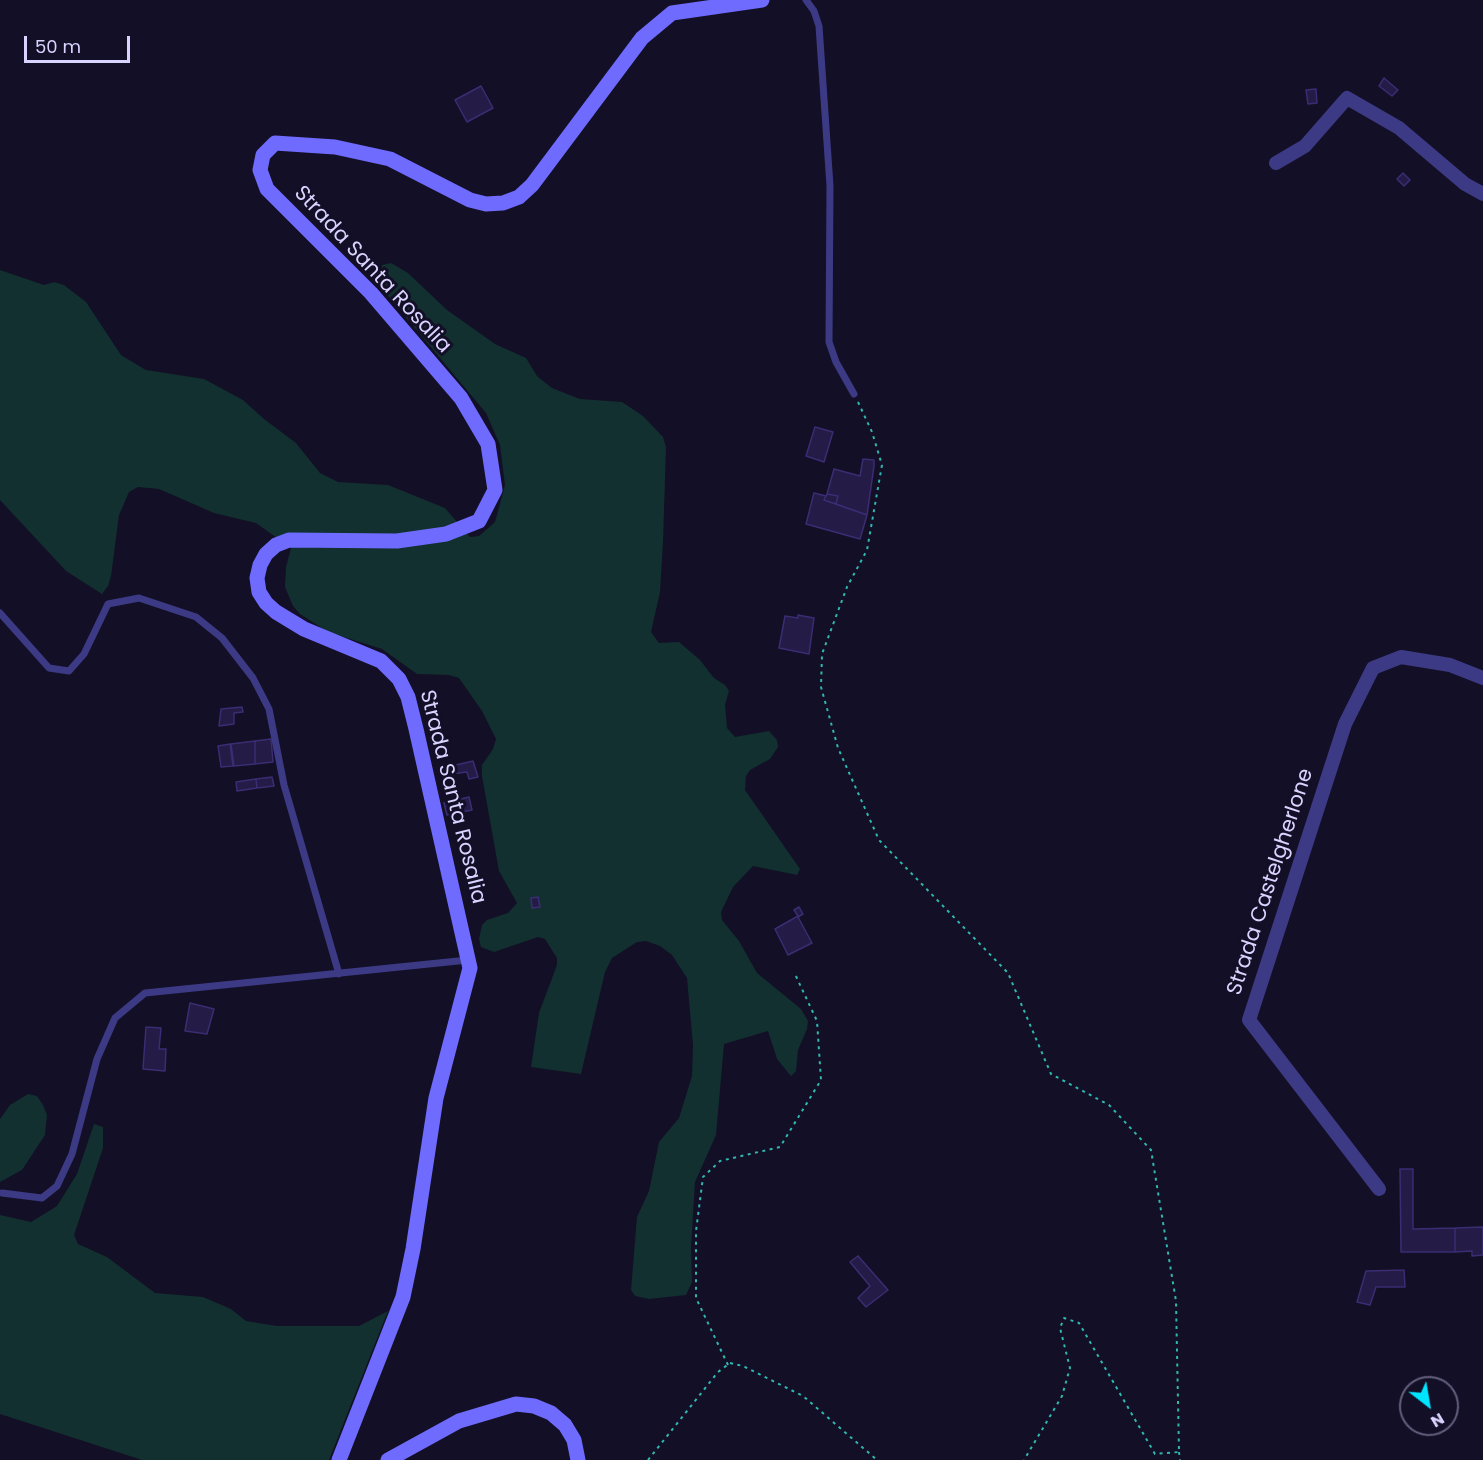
<!DOCTYPE html>
<html>
<head>
<meta charset="utf-8">
<style>
  body { margin:0 }
  #map { position:relative; width:1483px; height:1460px; overflow:hidden; background:#130f26; font-family:Poppins,sans-serif }
  canvas { display:block }
  .north { position:absolute; left:1399px; top:1376px; width:60px; height:60px; box-sizing:border-box; background:#130f26; border:2px solid #625e7d; border-radius:50%; rotate:149deg; font-size:16px; font-weight:700; line-height:24px; text-align:center; color:#d9d4ff }
  .north::after { content:''; display:block; margin:auto; width:21px; height:27px; background:#00e5ff; clip-path:polygon(50% 0,100% 100%,50% 72%,0 100%) }
  .scale { position:absolute; left:24px; top:36px; width:106px; height:27px; box-sizing:border-box; border:3px solid #d9d4ff; border-top:0; padding-left:8px; font-size:18px; line-height:21px; white-space:nowrap; color:#d9d4ff; -webkit-text-stroke:4px #130f26; paint-order:stroke }
</style>
</head>
<body>
<div id="map">
<canvas width="1483" height="1460"></canvas>
<div class="north">N</div>
<div class="scale">50 m</div>
</div>
<script>
const c = document.querySelector('canvas').getContext('2d');
c.lineJoin = 'round';
function fill(path, color) { c.fillStyle = color; c.fill(path, 'evenodd'); }
const poly = rows => new Path2D(rows.map(r => 'M' + r).join(''));
function stroke(path, color, width, dash) { c.strokeStyle = color; c.lineWidth = width; c.lineCap = dash ? 'butt' : 'round'; c.setLineDash(dash || []); c.stroke(path); }
function label(font, color, halo, rows, align = 'center') {
  c.font = font + ' Poppins,sans-serif'; c.lineWidth = 6; c.setLineDash([]); c.textBaseline = 'middle'; c.strokeStyle = halo; c.fillStyle = color; for (const [text, x, y, turn = 0] of rows) {
    c.save(); c.translate(x, y); c.rotate((+turn || 0) * Math.PI / 180); c.textAlign = isNaN(turn) ? turn : align; if (halo) c.strokeText(text, 0, 0); c.fillText(text, 0, 0); c.restore();
  }
}
fill(poly([
  [391,263,408,273,447,310,495,344,526,358,537,376,552,388,580,399,622,402,643,416,663,437,666,447,663,542,660,592,651,632,659,643,679,642,700,660,714,678,725,685,729,691,725,705,727,728,735,737,769,731,777,740,778,747,770,759,750,770,746,776,745,790,800,869,797,875,753,866,733,887,721,912,722,920,739,941,757,973,801,1009,808,1021,807,1029,798,1050,796,1071,791,1076,777,1059,768,1031,724,1044,716,1135,695,1182,691,1247,692,1282,686,1295,649,1299,635,1296,631,1290,637,1217,649,1191,659,1142,679,1118,692,1076,693,1045,687,978,672,955,660,946,646,941,637,942,612,958,605,972,581,1074,531,1067,539,1013,557,965,557,958,545,939,538,937,494,952,481,947,479,939,482,925,487,920,508,913,517,903,499,871,482,776,482,765,493,749,496,739,482,711,459,678,449,675,417,674,382,649,328,632,300,614,293,606,285,587,286,567,291,548,256,523,214,513,159,489,138,487,129,492,119,515,111,576,108,586,102,594,66,571,0,500,0,270,44,285,54,282,64,285,86,302,121,355,146,370,204,379,243,400,264,419,296,443,320,473,338,482,388,485,445,508,470,537,479,536,495,522,505,485,500,445,486,413,379,285,382,265],
  [28,1094,37,1096,43,1105,47,1115,45,1135,22,1170,0,1182,0,1119,10,1105],
  [94,1124,103,1127,103,1148,74,1235,78,1244,107,1257,155,1293,203,1297,231,1309,246,1321,277,1326,359,1326,388,1311,329,1460,142,1460,0,1414,0,1215,31,1222,57,1206,77,1174]
]), '#12302f');
const building = poly([
  [1384,78,1398,90,1392,96,1379,86,1384,78],
  [481,86,493,108,467,122,455,100,481,86],
  [1316,89,1317,103,1308,104,1306,90,1316,89],
  [1403,173,1410,180,1404,186,1397,179,1403,173],
  [815,427,833,432,824,462,806,456,815,427],
  [863,459,874,460,874,466,867,515,836,504,838,496,827,494,834,469,860,476,863,459],
  [814,493,826,496,824,500,867,515,860,539,806,524,814,493],
  [827,494,838,496,836,504,824,500,827,494],
  [798,615,814,618,809,654,779,648,785,616,798,618,798,615],
  [242,707,243,712,234,713,234,724,219,726,221,709,242,707],
  [271,739,273,762,255,764,255,741,271,739],
  [255,741,255,764,234,766,231,744,255,741],
  [230,744,233,766,221,767,218,746,230,744],
  [473,761,478,777,469,779,467,772,443,775,442,770,447,767,473,761],
  [272,777,274,786,257,788,256,779,272,777],
  [256,779,257,788,237,791,236,782,256,779],
  [469,797,472,810,447,815,444,803,469,797],
  [538,897,540,907,532,908,531,898,538,897],
  [799,907,803,914,798,917,812,943,788,955,775,929,798,916,794,910,799,907],
  [190,1003,214,1009,207,1034,185,1031,190,1003],
  [146,1027,161,1028,159,1049,166,1049,165,1071,143,1069,146,1027],
  [1400,1169,1413,1169,1413,1229,1455,1228,1455,1252,1401,1252,1400,1169],
  [1483,1227,1483,1255,1472,1256,1472,1251,1455,1252,1455,1228,1483,1227],
  [858,1256,888,1290,866,1307,858,1298,870,1286,850,1262,858,1256],
  [1404,1270,1405,1287,1376,1287,1370,1305,1357,1302,1366,1271,1404,1270]
]);
fill(building, '#241b47');
stroke(building, '#3b2d73', 1.5);
stroke(poly([
  [858,402,872,432,882,465,867,550,847,587,822,654,821,687,838,748,879,840,1008,973,1051,1074,1109,1105,1151,1150,1176,1301,1179,1452,1155,1454,1079,1323,1064,1318,1060,1328,1070,1368,1062,1396,1024,1460],
  [728,1365,696,1298,696,1231,703,1177,720,1161,780,1147,821,1080,817,1021,794,972],
  [1179,1452,1180,1460],
  [648,1460,718,1372,730,1363,743,1366,803,1396,877,1460]
]), '#2fb8b0', 2, [3, 4.5]);
stroke(poly([
  [806,0,814,11,819,26,830,186,829,342,836,362,854,394],
  [0,613,49,668,69,671,84,654,108,604,139,598,196,617,222,638,253,678,269,709,284,785,339,974],
  [2,1193,42,1198,57,1186,72,1154,97,1059,115,1018,145,993,468,960]
]), '#3d3a85', 7);
stroke(poly([
  [1276,163,1305,146,1347,98,1399,128,1465,184,1483,194],
  [1379,1189,1249,1020,1345,724,1373,668,1401,657,1450,665,1483,678]
]), '#3d3a85', 14);
stroke(poly([
  [339,1460,403,1297,413,1249,436,1098,470,968,416,729,408,697,399,679,381,661,304,629,276,612,266,603,259,592,257,578,260,565,266,554,276,545,289,540,397,541,446,534,479,521,495,490,488,444,461,398,371,293,267,189,260,170,263,155,275,143,335,147,390,159,470,200,486,204,503,203,519,197,532,185,642,38,672,13,762,0],
  [388,1460,459,1421,516,1404,534,1406,551,1413,565,1425,574,1440,578,1460]
]), '#6f6bff', 15);
label('21px', '#d9d4ff', '#130f26', [
  ["Strada Santa Rosalia",372,270,47],
  ["Strada Santa Rosalia",452,797,76],
  ["Strada Castelgherlone",1271,882,-72]
]);
</script>
</body>
</html>
